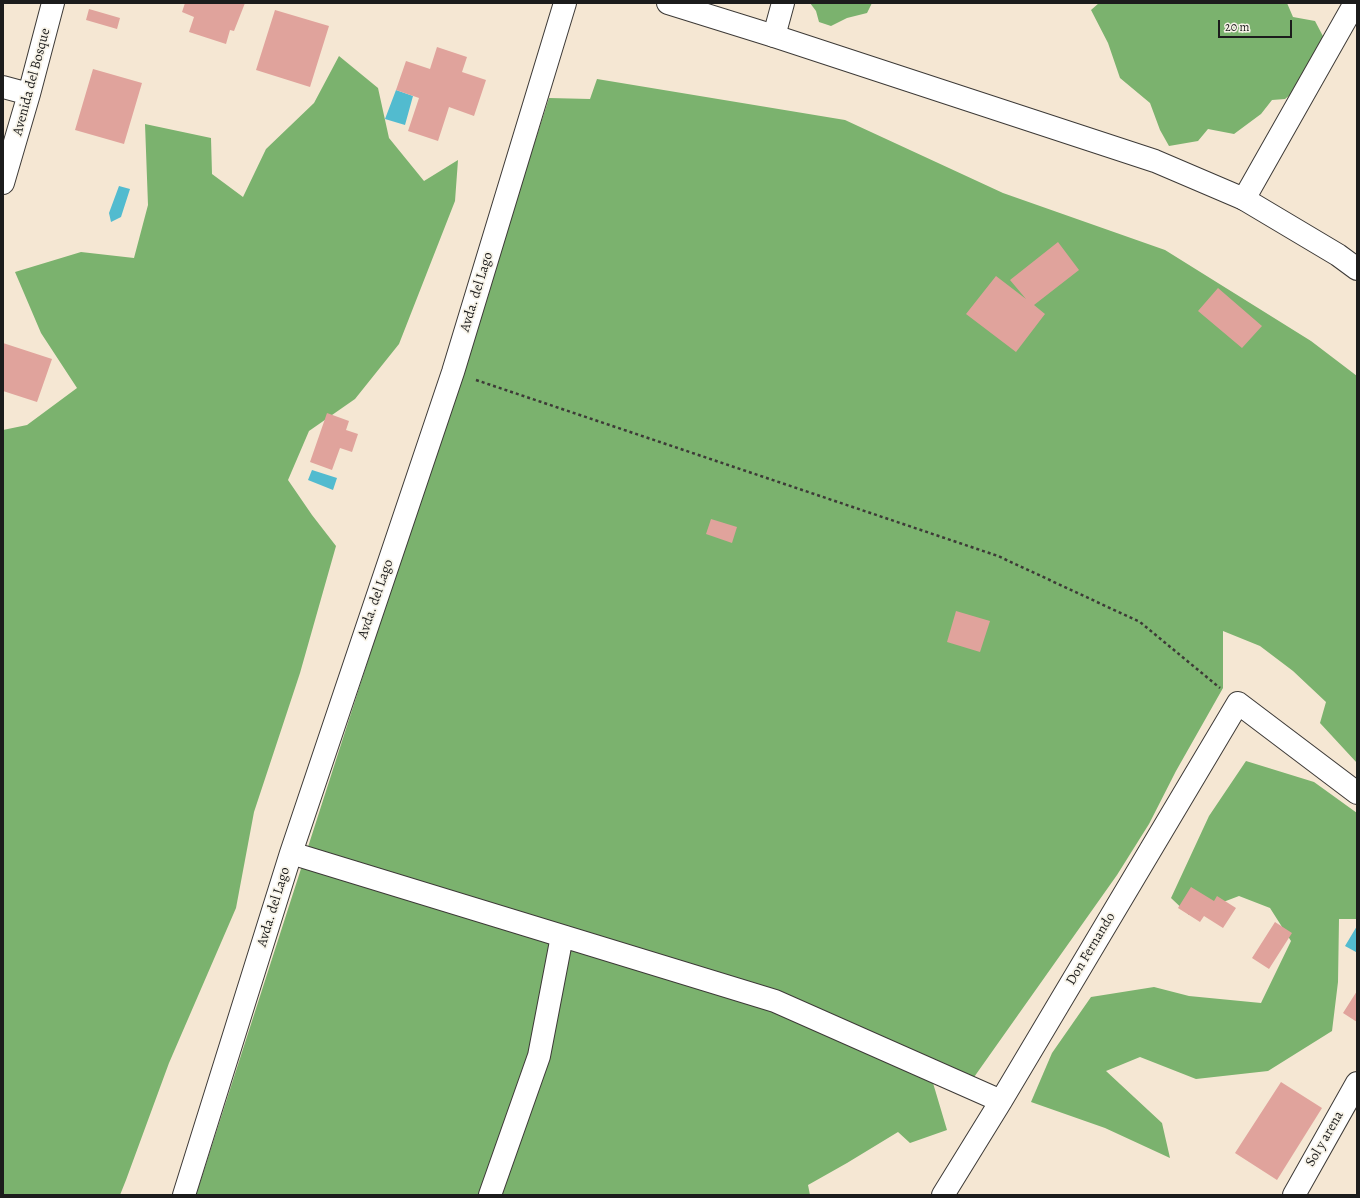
<!DOCTYPE html>
<html>
<head>
<meta charset="utf-8">
<style>
  body { margin:0 }
  #map { position:relative; width:1360px; height:1198px; overflow:hidden; background:#f5e7d3; font-family:Alegreya,serif }
  canvas { display:block }
  .frame { position:absolute; inset:0; border:4px solid #1c1c1c; pointer-events:none }
  .scale { position:absolute; left:1218px; top:20px; width:74px; height:18px; box-sizing:border-box; border:2px solid #1c1c1c; border-top:0; padding-left:5px; font-size:12px; line-height:14px; white-space:nowrap; color:#1c1c1c; -webkit-text-stroke:3px #f7f3e8; paint-order:stroke }
</style>
</head>
<body>
<div id="map">
<canvas width="1360" height="1198"></canvas>
<div class="frame"></div>
<div class="scale">20 m</div>
</div>
<script>
const c = document.querySelector('canvas').getContext('2d');
c.lineJoin = 'round';
function fill(path, color) { c.fillStyle = color; c.fill(path, 'evenodd'); }
const poly = rows => new Path2D(rows.map(r => 'M' + r).join(''));
function stroke(path, color, width, dash) { c.strokeStyle = color; c.lineWidth = width; c.lineCap = dash ? 'butt' : 'round'; c.setLineDash(dash || []); c.stroke(path); }
function label(font, color, halo, rows, align = 'center') {
  c.font = font + ' Alegreya,serif'; c.lineWidth = 3.5; c.setLineDash([]); c.textBaseline = 'middle'; c.strokeStyle = halo; c.fillStyle = color; for (const [text, x, y, turn = 0] of rows) {
    c.save(); c.translate(x, y); c.rotate((+turn || 0) * Math.PI / 180); c.textAlign = isNaN(turn) ? turn : align; if (halo) c.strokeText(text, 0, 0); c.fillText(text, 0, 0); c.restore();
  }
}
fill(poly([
  [810,3,872,3,867,13,847,18,831,26,819,22,816,11],
  [1099,3,1287,3,1293,17,1315,21,1325,40,1301,86,1285,99,1272,100,1261,114,1234,134,1208,129,1198,141,1169,146,1160,130,1150,103,1120,78,1108,43,1091,10],
  [339,56,378,88,389,138,424,181,458,160,455,201,399,344,355,399,309,431,288,480,312,515,336,546,300,673,254,812,236,908,169,1063,126,1180,120,1195,3,1195,3,430,27,425,77,388,41,333,15,272,81,252,134,258,148,205,145,124,211,138,212,174,243,197,266,149,314,103],
  [597,79,845,120,1003,193,1165,250,1311,341,1357,376,1357,763,1320,723,1326,702,1293,671,1260,646,1223,631,1223,688,1176,771,1149,824,1117,875,972,1080,933,1083,947,1130,910,1143,898,1132,847,1163,808,1185,810,1195,196,1195,549,98,590,99],
  [1246,761,1314,782,1357,813,1357,919,1339,919,1338,982,1332,1031,1268,1071,1196,1079,1140,1057,1106,1071,1162,1123,1170,1158,1105,1128,1031,1102,1052,1053,1091,997,1154,987,1189,996,1261,1003,1291,941,1270,908,1239,896,1189,915,1171,898,1209,816]
]), '#7bb26e');
fill(poly([
  [396,90,413,96,405,125,385,119],
  [119,186,130,189,121,217,111,222,109,213],
  [312,470,337,478,333,490,308,480],
  [1357,926,1357,950,1356,952,1345,946]
]), '#52bbcf');
fill(poly([
  [185,3,245,3,234,31,230,30,226,44,189,32,194,17,182,12],
  [89,9,120,18,117,29,86,20],
  [275,10,329,26,310,87,256,70],
  [437,47,467,57,462,72,486,80,474,116,449,107,438,141,408,131,419,98,396,90,406,61,430,69],
  [93,69,142,83,124,144,75,130],
  [1058,242,1079,270,1034,305,1045,314,1016,352,966,314,996,276,1026,299,1010,280],
  [1218,288,1262,326,1242,348,1198,311],
  [3,343,52,359,37,402,3,391],
  [327,413,349,421,346,430,358,434,352,452,340,448,332,470,310,462],
  [711,519,737,527,732,543,706,534],
  [956,611,990,621,980,652,947,642],
  [1191,887,1214,901,1217,896,1236,908,1223,928,1204,916,1200,922,1178,908],
  [1275,922,1292,933,1269,969,1252,958],
  [1357,991,1357,1022,1343,1013],
  [1281,1082,1322,1108,1277,1180,1235,1153]
]), '#e0a39c');
const minor = poly([
  [774,36,783,3],
  [3,87,29,94],
  [3,183,29,94,53,3],
  [1244,199,1355,3],
  [291,853,775,1001,1001,1101],
  [184,1195,291,853,453,372,565,3],
  [490,1195,539,1056,562,936],
  [943,1195,1001,1101,1238,703,1357,793],
  [1294,1195,1357,1083]
]);
const major = poly([
  [668,3,774,36,1155,161,1244,199,1338,255,1357,269]
]);
stroke(minor, '#3d3a37', 24);
stroke(major, '#3d3a37', 24);
stroke(poly([
  [476,380,998,556,1140,622,1220,688]
]), '#3d3a37', 2.5, [3, 3]);
stroke(minor, '#fff', 22);
stroke(major, '#fff', 22);
label('14px', '#1c1c1c', '#f7f3e8', [
  ["Avenida del Bosque",32,82,-75],
  ["Avda. del Lago",477,292,-73],
  ["Avda. del Lago",376,599,-71],
  ["Avda. del Lago",274,907,-73],
  ["Don Fernando",1091,949,-59],
  ["Sol y arena",1325,1139,-60]
]);
</script>
</body>
</html>
